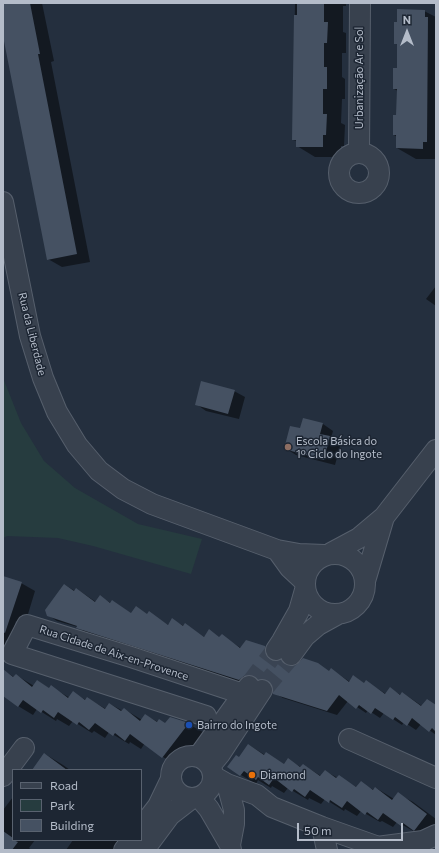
<!DOCTYPE html>
<html>
<head>
<meta charset="utf-8">
<style>
  body { margin:0 }
  #map { position:relative; width:439px; height:853px; overflow:hidden; background:#242f3e; font-family:Commissioner,sans-serif }
  canvas { display:block }
  .frame { position:absolute; inset:0; border:4px solid #b4bcc9; pointer-events:none }
  .legend { position:absolute; left:12px; top:769px; width:130px; height:72px; box-sizing:border-box; background:#1d2633; border:1px solid #59626f; margin:0; padding:5px 7px; list-style:none; font-size:12px; color:#b4bcc9 }
  .legend li { display:flex; align-items:center; gap:8px; height:20px }
  .legend b { width:20px; border:1px solid #59626f }
  .north { position:absolute; left:387px; top:12px; width:40px; height:40px; -webkit-text-stroke:3px #1d2633; paint-order:stroke; rotate:0deg; font-size:11px; font-weight:700; line-height:16px; text-align:center; color:#b4bcc9 }
  .north::after { content:''; display:block; margin:auto; width:14px; height:18px; background:#b4bcc9; clip-path:polygon(50% 0,100% 100%,50% 72%,0 100%) }
  .scale { position:absolute; left:297px; top:823px; width:106px; height:18px; box-sizing:border-box; border:2px solid #b4bcc9; border-top:0; padding-left:5px; font-size:12px; line-height:14px; white-space:nowrap; color:#b4bcc9; -webkit-text-stroke:3px #1d2633; paint-order:stroke }
</style>
</head>
<body>
<div id="map">
<canvas width="439" height="853"></canvas>
<div class="frame"></div>
<ul class="legend">
<li><b style="height:5px;background:#38414e"></b>Road</li>
<li><b style="height:11px;background:#263c3f"></b>Park</li>
<li><b style="height:11px;background:#455162"></b>Building</li>
</ul>
<div class="north">N</div>
<div class="scale">50 m</div>
</div>
<script>
const c = document.querySelector('canvas').getContext('2d');
c.lineJoin = 'round';
function fill(path, color) { c.fillStyle = color; c.fill(path, 'evenodd'); }
const poly = rows => new Path2D(rows.map(r => 'M' + r).join(''));
function stroke(path, color, width, dash) { c.strokeStyle = color; c.lineWidth = width; c.lineCap = dash ? 'butt' : 'round'; c.setLineDash(dash || []); c.stroke(path); }
function label(font, color, halo, rows, align = 'center') {
  c.font = font + ' Commissioner,sans-serif'; c.lineWidth = 3; c.setLineDash([]); c.textBaseline = 'middle'; c.strokeStyle = halo; c.fillStyle = color; for (const [text, x, y, turn = 0] of rows) {
    c.save(); c.translate(x, y); c.rotate((+turn || 0) * Math.PI / 180); c.textAlign = isNaN(turn) ? turn : align; if (halo) c.strokeText(text, 0, 0); c.fillText(text, 0, 0); c.restore();
  }
}
fill(poly([
  [3,378,21,423,44,461,75,488,138,524,202,539,191,574,93,546,58,538,7,536,3,538]
]), '#263c3f');
fill(poly([
  [3,3,42,3,54,61,51,62,90,262,62,267,48,259,3,30],
  [295,3,346,3,346,6,343,6,343,32,346,33,346,53,342,53,342,77,345,79,345,99,342,99,341,123,345,125,344,146,341,146,341,157,315,157,297,146,297,141,293,140],
  [424,11,436,17,436,159,416,159,397,148,397,137,394,135,397,116,398,91,394,89,398,69,398,45,395,43],
  [436,286,436,306,426,299],
  [234,391,245,397,239,419,206,411,196,404],
  [323,424,333,431,331,438,341,443,335,465,296,455,285,448,301,430],
  [3,577,21,583,35,591,25,624,16,621,10,642,6,640,3,650],
  [65,585,75,591,77,589,96,602,100,597,111,603,113,601,132,614,136,608,148,615,149,613,168,625,173,620,184,626,185,624,204,637,209,631,220,638,222,636,241,648,265,647,274,652,274,661,276,662,281,661,290,667,329,672,331,669,350,682,354,676,365,684,367,682,386,694,390,689,401,695,403,693,422,706,436,705,436,735,421,724,416,730,404,722,402,725,384,713,380,718,368,710,366,713,348,701,337,715,283,698,274,693,272,683,268,684,260,679,253,680,248,685,86,633,78,627,57,621,48,615],
  [3,670,14,677,16,675,34,686,38,681,50,689,51,687,70,698,73,693,86,700,87,698,106,709,110,704,123,711,124,709,142,720,145,715,158,722,166,724,188,724,203,732,178,766,163,757,145,743,141,749,130,742,129,744,109,732,105,738,94,731,92,733,73,721,69,726,57,719,56,721,37,709,33,715,18,706,3,695],
  [249,745,265,755,266,753,285,765,288,760,301,767,303,765,321,776,325,771,338,778,339,777,358,788,361,783,374,790,376,788,394,799,398,794,413,802,436,819,436,830,417,833,397,822,393,827,382,821,380,822,361,811,357,816,345,809,344,811,325,799,321,804,309,798,308,800,288,788,284,793,272,786,271,788,258,780,256,784,228,767,239,758],
  [45,754,63,765,70,770,33,770],
  [13,797,13,840,35,840,29,848,32,850,3,850,3,810],
  [73,840,121,840,113,850,66,850]
]), '#0007');
fill(poly([
  [3,3,30,3,40,54,38,54,77,254,47,260,3,36],
  [297,3,324,3,324,22,328,22,327,43,324,43,324,67,327,67,327,89,323,89,323,114,327,114,326,135,323,135,323,147,296,147,296,140,292,140,294,15,297,15],
  [397,9,425,10,425,17,428,17,427,142,423,142,423,149,396,148,396,135,393,135,393,115,396,115,397,89,393,89,393,68,397,68,397,44,394,44,394,22,397,22],
  [201,381,235,390,228,414,195,405],
  [303,418,323,423,320,434,330,436,324,460,284,449,290,426,300,428],
  [3,576,22,582,5,633,3,632],
  [64,584,74,591,76,588,95,602,100,595,110,603,112,600,131,613,136,606,147,614,149,611,168,625,172,618,183,626,185,623,204,637,209,629,219,637,222,634,240,648,246,640,265,646,266,655,269,659,275,661,281,660,285,664,289,666,296,665,303,658,318,663,329,671,331,668,349,682,353,675,364,683,366,680,385,694,390,687,400,695,402,692,421,706,427,699,436,705,436,732,432,728,429,732,412,718,407,726,395,717,393,720,375,708,371,714,359,705,356,709,339,695,327,711,273,694,273,690,272,684,269,681,263,679,258,679,255,676,250,675,244,676,239,680,76,628,77,626,47,616,45,610],
  [3,669,13,677,16,674,32,687,37,680,49,688,51,685,68,698,73,691,85,700,87,697,105,709,109,703,121,711,124,708,140,721,145,714,157,722,159,719,165,723,170,717,189,723,162,758,130,734,125,741,115,733,113,736,95,723,89,730,79,722,77,725,58,712,54,718,43,710,41,713,23,700,18,707,3,696],
  [248,744,264,755,266,752,284,764,288,758,300,767,303,764,320,776,325,770,336,778,339,775,356,787,361,781,373,790,375,787,392,800,398,792,427,814,414,831,403,823,401,826,383,813,378,820,367,812,365,815,347,801,342,808,330,800,329,803,310,790,305,797,294,789,292,792,274,778,269,785,258,777,256,780,244,771,240,776,227,767,236,755,239,757],
  [44,753,67,770,32,770],
  [3,831,13,838,13,840,18,842,12,850,3,850]
]), '#455162');
stroke(poly([
  [249,686,276,650],
  [262,690,291,655]
]), '#3a4453', 20, [20, 10]);
const minor = poly([
  [359,153,360,3],
  '339 173a20 20 0 1 1 40 0a20 20 0 1 1-40 0Z',
  [3,202,30,336,43,378,57,412,77,445,99,471,123,489,152,504,277,550,299,554,324,555],
  [277,550,290,568,304,581],
  [331,553,359,538,384,517,436,450],
  '305 584a30 30 0 1 1 60 0a30 30 0 1 1-60 0Z',
  [365,581,384,517],
  [276,650,282,641,299,611,305,590],
  [291,655,305,636,318,625,338,614],
  [206,716,12,654,27,625,131,657,243,694],
  [349,739,436,778],
  '171 777a21 21 0 1 1 42 0a21 21 0 1 1-42 0Z',
  [198,757,249,686],
  [210,766,220,754,262,690],
  [3,776,24,748],
  [213,776,227,784,257,795,272,807,322,827,387,850],
  [227,784,234,810,234,824,230,845],
  [199,797,209,809,230,845,231,850],
  [322,827,327,850],
  [141,828,158,806,171,779],
  [377,847,423,841,436,835],
  [124,850,132,840],
  [144,850,170,815,192,798]
]);
stroke(minor, '#565f6c', 22);
stroke(minor, '#38414e', 20);
for (const [x, y, r, color] of [
  [288,447,4,"#8d6e63"],
  [189,725,4,"#1a4fb4"],
  [252,775,4,"#e8710a"]
]) { const dot = new Path2D(); dot.arc(x, y, r, 0, 2 * Math.PI); c.fillStyle = color; c.fill(dot); stroke(dot, '#1d2633', 1.5); }
label('11px', '#b4bcc9', '#1d2633', [
  ["Urbanização Ar e Sol",359,78,-90],
  ["Rua da Liberdade",32,334,76],
  ["Rua Cidade de Aix-en-Provence",114,653,18]
]);
label('11px', '#b4bcc9', '#1d2633', [
  ["Escola Básica do",296,441],
  ["1º Ciclo do Ingote",296,454],
  ["Bairro do Ingote",197,725],
  ["Diamond",260,775]
], 'left');
</script>
</body>
</html>
